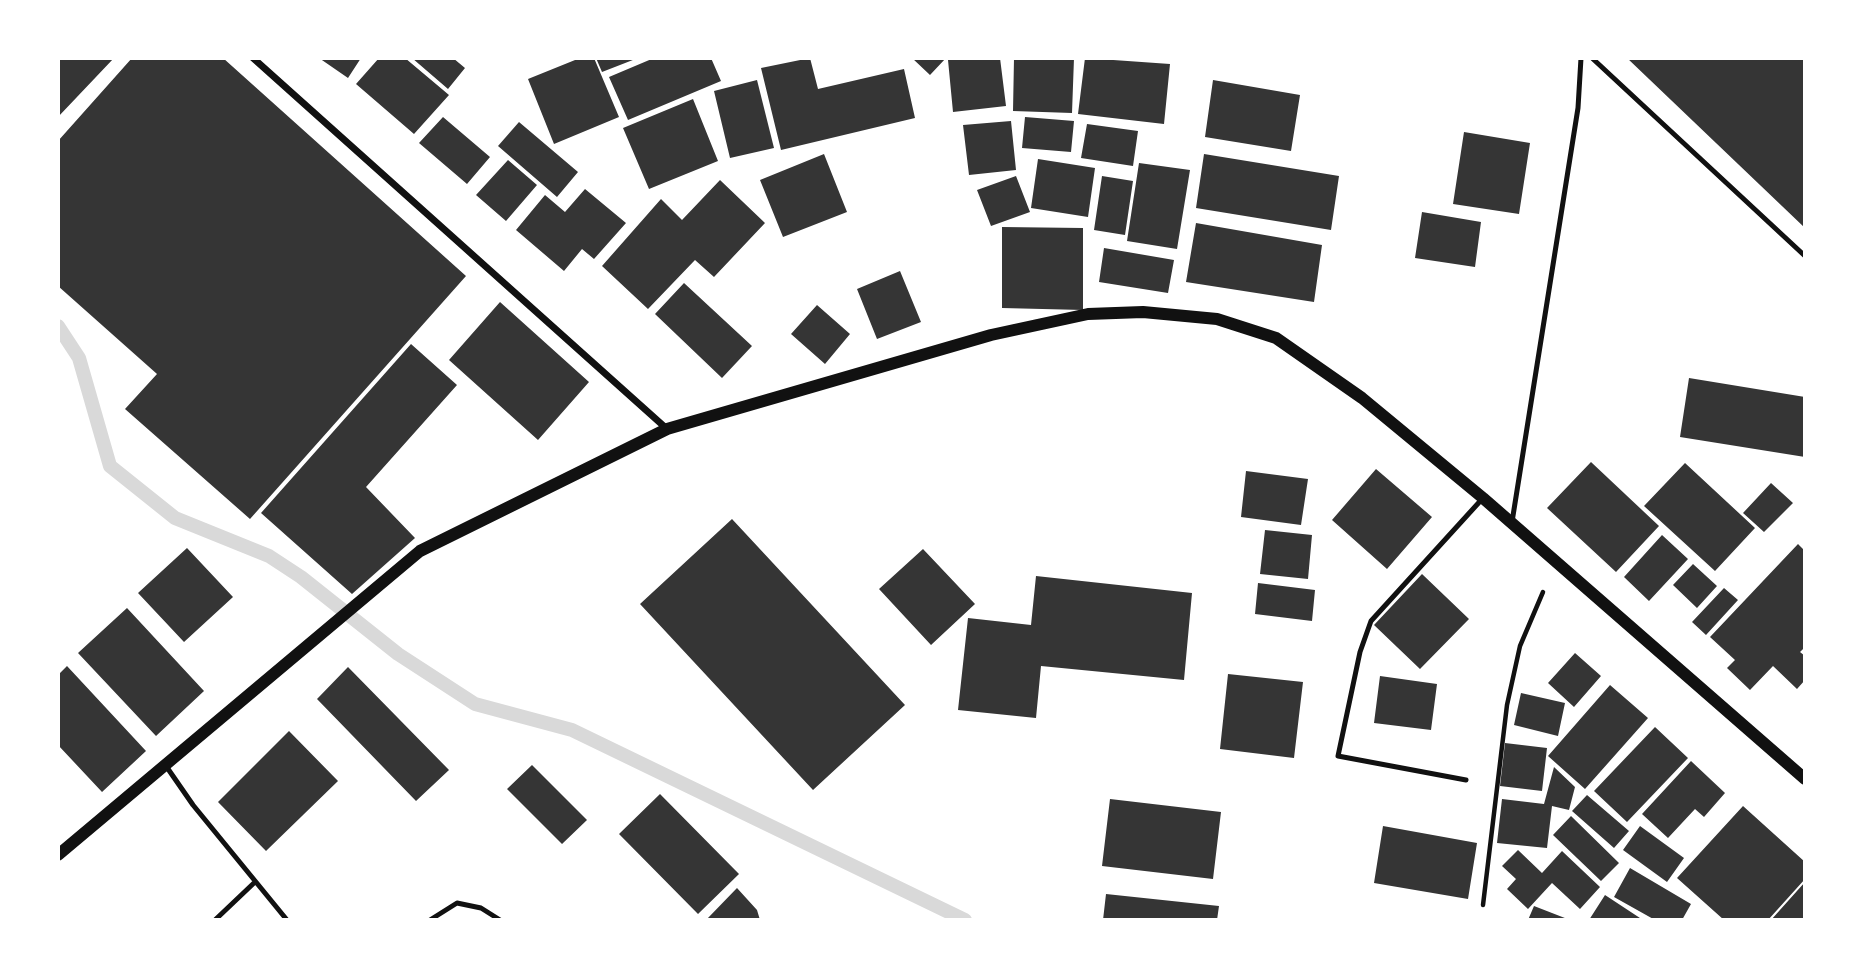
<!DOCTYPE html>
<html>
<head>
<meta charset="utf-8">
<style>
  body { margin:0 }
  #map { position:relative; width:1863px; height:978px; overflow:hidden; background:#fff; font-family:Lato,sans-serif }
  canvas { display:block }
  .frame { position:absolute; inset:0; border:60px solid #fff; pointer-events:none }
</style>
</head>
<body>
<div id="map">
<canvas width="1863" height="978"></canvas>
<div class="frame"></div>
</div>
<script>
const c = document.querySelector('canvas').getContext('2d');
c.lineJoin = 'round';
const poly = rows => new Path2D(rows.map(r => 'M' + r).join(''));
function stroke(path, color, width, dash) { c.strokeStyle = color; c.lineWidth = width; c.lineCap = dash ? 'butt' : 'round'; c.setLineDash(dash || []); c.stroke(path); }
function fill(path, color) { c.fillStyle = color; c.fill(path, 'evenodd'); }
stroke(poly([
  [58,326,79,358,110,466,175,518,269,556,301,577,398,654,475,704,572,730,965,920]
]), '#d9d9d9', 14);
fill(poly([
  [58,58,114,58,58,117],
  [132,58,223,58,466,276,250,519,125,409,157,374,58,286,58,141],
  [319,58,361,58,348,78],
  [379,58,405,58,449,95,414,134,356,84],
  [412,58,453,58,465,68,448,89],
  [580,58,594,58,619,117,554,144,528,79],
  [596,58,638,58,602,72],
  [654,58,711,58,721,81,628,120,609,77],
  [810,58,818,89,904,69,915,118,781,150,761,68],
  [912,58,946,58,930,75],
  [972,58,1000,58,1006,106,953,112,948,60],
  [1014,58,1074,58,1072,113,1013,111],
  [1085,58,1170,64,1164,124,1078,114],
  [1627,58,1805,58,1805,228],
  [757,80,774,148,730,158,714,91],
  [1213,80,1300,95,1291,151,1205,137],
  [693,99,718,161,649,189,623,128],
  [443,117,490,157,467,184,419,143],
  [1025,117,1074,121,1071,152,1022,148],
  [1011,121,1016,170,969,175,963,125],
  [519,122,578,172,557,197,498,146],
  [1087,124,1138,131,1133,166,1081,158],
  [1464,132,1530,143,1519,214,1453,204],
  [824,154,847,212,783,237,760,180],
  [1204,154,1339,176,1331,230,1196,208],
  [1038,159,1095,168,1088,217,1031,208],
  [508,160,537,185,506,221,476,195],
  [1139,163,1190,170,1177,249,1127,241],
  [1016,176,1030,212,991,226,977,190],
  [1102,176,1133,181,1125,235,1094,230],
  [720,180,765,223,714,277,695,260,648,309,602,266,661,199,682,220],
  [585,189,626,223,594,259,582,249,564,271,516,230,545,195,565,212],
  [1422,212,1481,222,1475,267,1415,258],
  [1196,223,1322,245,1314,302,1186,282],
  [1002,227,1083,228,1083,310,1002,308],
  [1104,248,1174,260,1168,293,1099,282],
  [900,271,921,322,877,339,857,289],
  [684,283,752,346,722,378,655,314],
  [500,302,589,382,538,440,449,360],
  [817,305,850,334,825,364,791,334],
  [411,344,457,385,366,487,415,538,352,594,261,513],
  [1689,378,1805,397,1805,457,1680,437],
  [1591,462,1659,526,1616,572,1547,508],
  [1685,463,1755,528,1715,571,1644,506],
  [1376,469,1432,517,1387,569,1332,520],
  [1246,471,1308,479,1301,525,1241,517],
  [1771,483,1793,503,1764,532,1743,513],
  [732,519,905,705,813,790,640,604],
  [1265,530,1312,535,1308,579,1260,574],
  [1662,535,1688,559,1649,601,1624,577],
  [1798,544,1805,551,1805,647,1800,652,1805,656,1805,680,1797,689,1773,666,1750,690,1727,668,1735,660,1710,637],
  [187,548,233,597,184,642,138,593],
  [923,549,975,604,931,645,879,589],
  [1693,564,1717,586,1697,608,1673,585],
  [1422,574,1469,619,1420,669,1374,625],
  [1036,576,1192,593,1184,680,1041,666,1036,718,958,710,968,618,1031,625],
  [1258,583,1315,590,1312,621,1255,614],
  [1724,588,1738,600,1706,635,1692,622],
  [127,608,204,691,156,736,78,653],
  [1575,653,1601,676,1574,707,1548,683],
  [67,666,146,751,102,792,58,745,58,675],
  [348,667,449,770,416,801,317,699],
  [1228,674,1303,682,1294,758,1220,749],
  [1380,676,1437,684,1431,730,1374,723],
  [1610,685,1648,718,1585,789,1548,756],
  [1521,693,1565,703,1558,736,1514,725],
  [1655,727,1688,758,1627,822,1594,791],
  [289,731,338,781,266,851,218,802],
  [1505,743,1547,748,1542,791,1500,786],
  [1691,761,1725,793,1704,817,1695,809,1668,838,1642,814],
  [532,765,587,820,562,844,507,789],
  [1554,767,1575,787,1569,810,1552,806,1547,848,1497,843,1502,799,1544,804],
  [660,794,739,874,698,914,619,834],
  [1587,795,1629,831,1614,848,1572,811],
  [1110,799,1221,812,1213,879,1102,866],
  [1743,806,1805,862,1805,879,1768,920,1724,920,1677,878],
  [1571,816,1619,863,1601,881,1553,835],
  [1383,826,1477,843,1468,899,1374,883],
  [1640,826,1684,858,1667,882,1623,850],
  [1518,850,1542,873,1562,851,1600,887,1580,909,1552,883,1528,909,1507,889,1516,879,1502,866],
  [1630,868,1691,904,1682,920,1655,920,1614,897],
  [1805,882,1805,920,1771,920],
  [737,888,757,910,760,920,706,920],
  [1106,894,1219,906,1217,920,1103,920],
  [1605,895,1643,920,1589,920],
  [1534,906,1570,920,1528,920]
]), '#353535');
stroke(poly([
  [1483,905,1507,705,1520,646,1543,592]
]), '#111', 4.5);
stroke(poly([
  [1592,58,1805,256],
  [1512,522,1578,108,1581,58],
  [166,766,193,805,287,920],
  [1466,780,1338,756,1360,652,1371,621,1483,498],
  [215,920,255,882],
  [430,920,457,903,481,908,500,920]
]), '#111', 5);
stroke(poly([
  [253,58,667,429]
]), '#111', 7);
stroke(poly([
  [58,855,420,551,667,429,991,335,1088,314,1143,312,1217,319,1276,338,1362,398,1483,498,1805,779]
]), '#111', 12);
</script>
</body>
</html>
